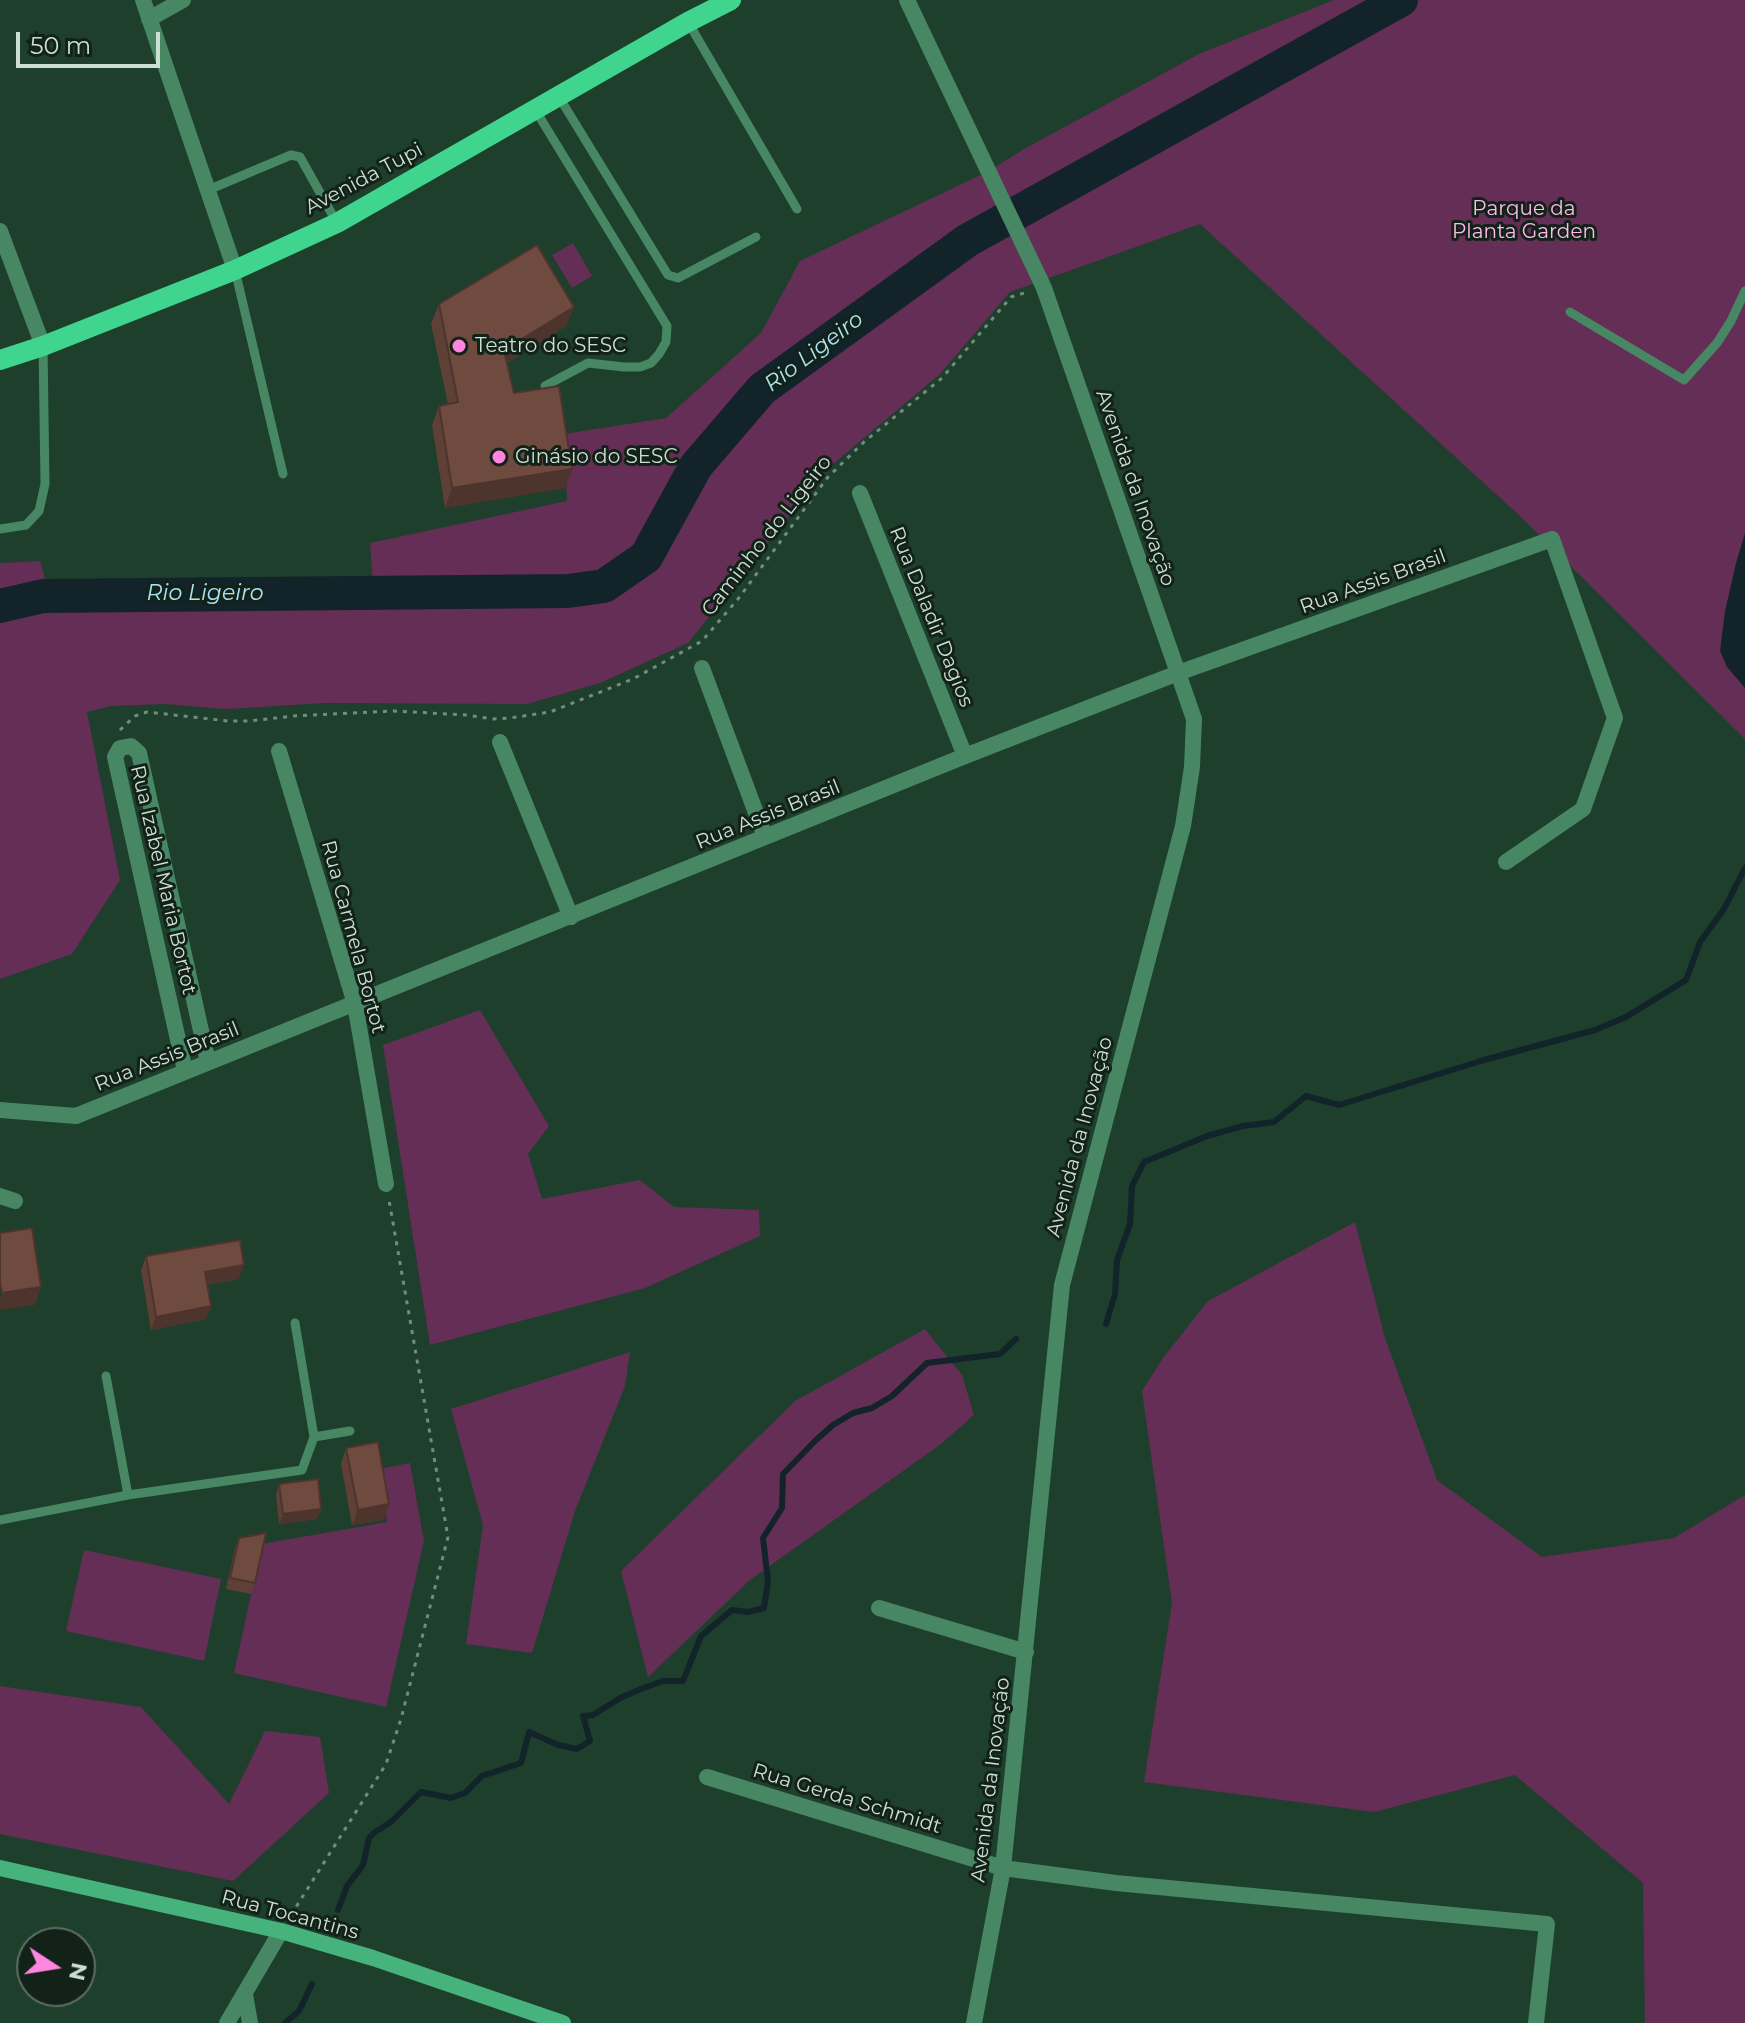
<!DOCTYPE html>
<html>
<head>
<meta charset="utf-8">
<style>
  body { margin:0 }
  #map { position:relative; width:1745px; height:2023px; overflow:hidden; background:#1d3f2c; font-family:Montserrat,sans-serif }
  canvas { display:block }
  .north { position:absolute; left:16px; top:1927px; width:80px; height:80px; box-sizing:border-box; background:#132219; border:2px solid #5d6e63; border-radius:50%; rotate:102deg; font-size:22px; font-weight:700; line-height:32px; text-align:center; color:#ccdfd3 }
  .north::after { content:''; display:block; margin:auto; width:28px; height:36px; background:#ff85df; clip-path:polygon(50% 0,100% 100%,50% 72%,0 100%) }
  .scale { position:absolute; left:16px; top:32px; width:144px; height:36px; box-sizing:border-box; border:4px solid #ccdfd3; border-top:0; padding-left:10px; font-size:24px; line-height:28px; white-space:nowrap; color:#ccdfd3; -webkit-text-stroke:6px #132219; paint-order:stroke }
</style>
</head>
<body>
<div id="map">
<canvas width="1745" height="2023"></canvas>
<div class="north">N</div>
<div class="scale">50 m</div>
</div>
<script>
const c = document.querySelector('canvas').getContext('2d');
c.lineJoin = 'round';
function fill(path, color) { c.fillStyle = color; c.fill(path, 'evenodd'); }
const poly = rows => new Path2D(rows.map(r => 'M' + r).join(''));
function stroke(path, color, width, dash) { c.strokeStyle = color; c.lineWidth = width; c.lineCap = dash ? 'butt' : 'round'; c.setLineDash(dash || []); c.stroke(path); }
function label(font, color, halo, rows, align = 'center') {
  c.font = font + ' Montserrat,sans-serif'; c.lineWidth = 6; c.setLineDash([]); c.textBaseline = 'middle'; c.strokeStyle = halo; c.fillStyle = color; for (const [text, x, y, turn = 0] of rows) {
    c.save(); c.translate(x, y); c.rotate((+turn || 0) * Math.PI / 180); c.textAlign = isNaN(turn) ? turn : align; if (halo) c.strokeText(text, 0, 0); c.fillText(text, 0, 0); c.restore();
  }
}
fill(poly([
  [1334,0,1745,0,1745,739,1520,516,1200,224,1010,292,940,374,826,470,688,643,600,683,527,704,326,703,226,709,166,704,111,706,87,712,120,880,72,954,0,979,0,563,40,561,48,589,373,584,370,543,567,501,564,434,666,418,761,333,800,261,989,171,1024,149,1199,54],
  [573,243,592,276,572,288,552,255],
  [480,1010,549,1126,528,1154,542,1199,640,1180,674,1207,759,1210,760,1236,645,1288,430,1345,383,1045],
  [1355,1222,1385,1338,1437,1480,1542,1557,1674,1538,1745,1495,1745,2023,1645,2023,1643,1883,1515,1775,1374,1812,1144,1782,1172,1603,1142,1391,1163,1358,1208,1301],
  [925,1329,962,1375,974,1415,941,1444,750,1580,648,1677,621,1571,795,1401],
  [630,1352,625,1386,575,1511,532,1653,466,1644,483,1525,451,1409],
  [410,1463,424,1541,386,1707,234,1673,262,1544,387,1522,378,1469],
  [84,1550,221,1579,204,1661,66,1631],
  [0,1686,141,1707,229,1804,265,1731,320,1737,329,1793,233,1881,0,1834]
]), '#652e57');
fill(poly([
  [1745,533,1745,688,1727,667,1720,651,1725,611,1736,563]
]), '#122429');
stroke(poly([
  [1106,1324,1115,1294,1117,1260,1130,1224,1132,1186,1144,1162,1207,1136,1243,1126,1274,1122,1306,1096,1339,1105,1484,1060,1595,1030,1626,1017,1686,980,1700,942,1724,909,1745,868],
  [338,1910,347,1886,363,1865,369,1838,375,1832,391,1822,421,1792,451,1798,465,1793,482,1776,521,1763,529,1732,558,1745,577,1749,590,1741,583,1716,593,1715,622,1697,641,1689,663,1681,683,1681,701,1636,732,1610,748,1612,764,1608,768,1581,763,1538,782,1508,783,1474,816,1440,833,1425,853,1413,872,1408,892,1396,927,1363,1000,1354,1016,1339],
  [285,2023,299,2011,312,1984]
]), '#122429', 6);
stroke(poly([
  [0,606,43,596,568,591,604,586,646,557,696,466,762,389,968,240,1401,0]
]), '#122429', 34);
stroke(poly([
  [120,730,135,716,147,712,228,721,249,721,294,716,394,711,466,715,493,719,510,718,550,712,633,679,702,641,738,599,828,477,864,442,942,378,1011,297,1028,292],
  [291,1915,386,1764,401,1719,448,1537,389,1200]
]), '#728d7d', 3, [4, 6]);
stroke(poly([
  [688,22,797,209],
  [559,97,668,275,678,278,756,237],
  [536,111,667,326,666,342,659,354,651,363,640,367,624,367,588,363,545,386],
  [208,190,291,155,300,157,337,223],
  [235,270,283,474],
  [1570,312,1684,380,1717,343,1731,321,1745,291],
  [0,529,26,525,39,511,45,484,43,346],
  [295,1323,314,1437],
  [106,1376,128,1495],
  [0,1520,128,1495,302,1470,314,1437,350,1431]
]), '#478764', 9);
stroke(poly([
  [143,0,235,270],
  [907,0,1044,288,1194,719,1192,767,1183,826,1062,1285,1003,1868,974,2023],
  [149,19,183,0],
  [0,231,43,346],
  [860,493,965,756],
  [702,668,765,837],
  [500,742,571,917],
  [279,751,355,1004,386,1184],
  [185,1071,115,757,120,748,131,746,139,753,208,1062],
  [0,1110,76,1116,965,756,1178,673,1552,539,1615,718,1583,809,1506,862],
  [0,1196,15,1201],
  [879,1608,1026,1652],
  [707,1777,1003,1868,1116,1883,1547,1924,1536,2023],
  [245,1994,250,2023],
  [227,2023,281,1931]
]), '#478764', 16);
stroke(poly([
  [0,1868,281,1931,373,1958,563,2023]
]), '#46b37c', 16);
stroke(poly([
  [0,360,43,346,235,270,337,223,688,22,731,0]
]), '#3fd58e', 20);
fill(poly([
  [439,304,574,307,566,326,507,363,514,393,565,488,445,508,432,425,439,406,448,404,431,324],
  [146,1256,239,1279,207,1285,211,1306,206,1319,151,1330,141,1270],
  [346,1448,384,1520,352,1525,341,1464],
  [279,1484,321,1509,317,1519,279,1524,276,1495],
  [239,1538,255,1583,251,1594,226,1589,235,1548]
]), '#5f4036');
fill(poly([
  [574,307,566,326,496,369,504,350],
  [572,469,565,488,445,508,452,488],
  [244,1265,239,1279,200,1286,205,1272],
  [41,1287,35,1305,0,1310,0,1298,2,1293],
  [211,1306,206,1319,151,1330,156,1317],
  [389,1504,384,1520,352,1525,358,1510],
  [321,1509,317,1519,279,1524,283,1514]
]), '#4d342c');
const building = poly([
  [537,245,574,307,504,350,514,393,559,386,572,469,452,488,439,406,458,402,439,304,537,245],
  [32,1228,41,1287,2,1293,0,1283,0,1233,32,1228],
  [240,1240,244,1265,205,1272,211,1306,156,1317,146,1256,240,1240],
  [378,1442,389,1504,358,1510,346,1448,378,1442],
  [318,1479,321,1509,283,1514,279,1484,318,1479],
  [266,1533,255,1583,230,1578,239,1538,266,1533]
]);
fill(building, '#6e4a3f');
stroke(building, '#4d342c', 2);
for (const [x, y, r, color] of [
  [459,346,8,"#ff85df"],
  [499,457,8,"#ff85df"]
]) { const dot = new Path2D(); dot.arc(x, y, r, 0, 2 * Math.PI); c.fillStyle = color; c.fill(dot); stroke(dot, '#132219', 3); }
label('20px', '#ccdfd3', '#132219', [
  ["Avenida Tupi",364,179,-28],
  ["Avenida da Inovação",1135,488,71],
  ["Caminho do Ligeiro",767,536,-52],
  ["Rua Assis Brasil",1373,582,-20],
  ["Rua Daladir Dagios",931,617,68],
  ["Rua Assis Brasil",768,815,-22],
  ["Rua Izabel Maria Bortot",163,880,77],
  ["Rua Carmela Bortot",353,937,75],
  ["Rua Assis Brasil",167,1057,-22],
  ["Avenida da Inovação",1080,1137,-75],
  ["Avenida da Inovação",991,1780,-83],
  ["Rua Gerda Schmidt",847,1799,17],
  ["Rua Tocantins",290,1915,15]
]);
label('20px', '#fdbbe9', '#132219', [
  ["Parque da",1524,209],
  ["Planta Garden",1524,232]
]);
label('20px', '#ccdfd3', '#132219', [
  ["Teatro do SESC",475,346],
  ["Ginásio do SESC",515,457]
], 'left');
label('italic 22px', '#a9e4f6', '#132219', [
  ["Rio Ligeiro",814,352,-37],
  ["Rio Ligeiro",205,594]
]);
</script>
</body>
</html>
